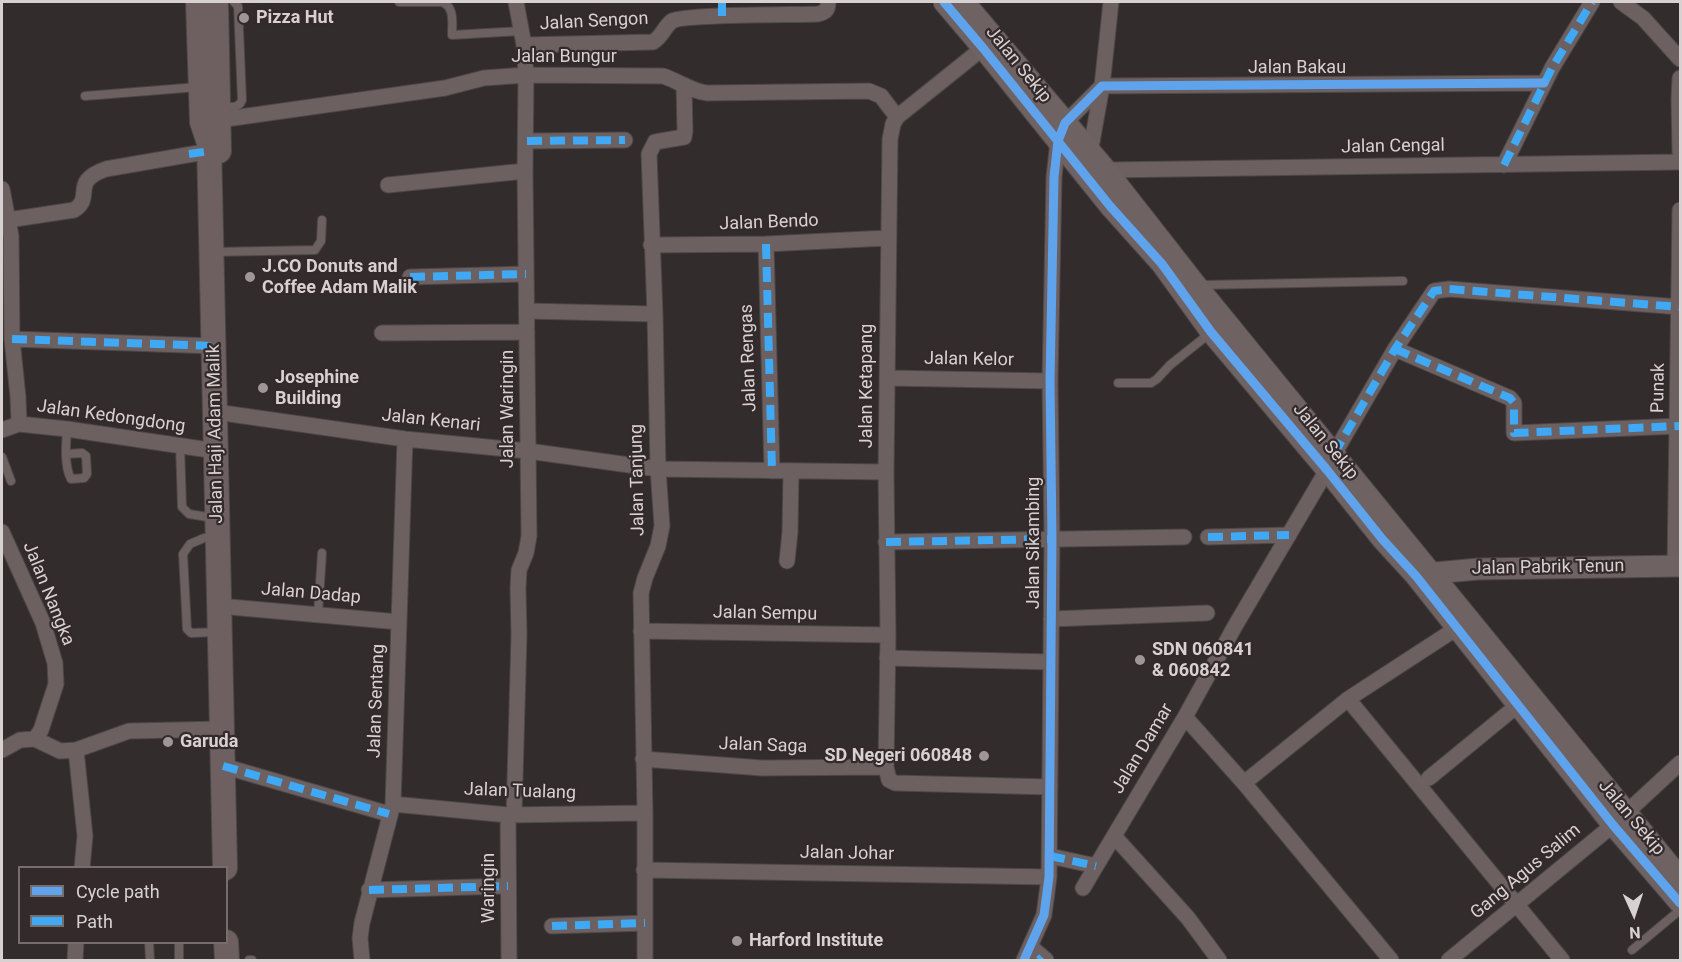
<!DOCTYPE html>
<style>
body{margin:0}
#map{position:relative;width:1682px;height:962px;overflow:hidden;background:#322c2d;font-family:Roboto,sans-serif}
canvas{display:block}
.frame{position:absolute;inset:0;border:3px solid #d8d1d2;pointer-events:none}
.legend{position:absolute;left:18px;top:866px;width:210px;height:78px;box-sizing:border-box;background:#342a2b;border:2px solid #766d6e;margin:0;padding:8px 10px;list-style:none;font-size:18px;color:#d8d1d2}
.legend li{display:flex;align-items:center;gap:12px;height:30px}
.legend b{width:30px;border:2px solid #766d6e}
.north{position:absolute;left:1604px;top:884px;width:60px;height:60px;-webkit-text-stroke:4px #342a2b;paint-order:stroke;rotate:177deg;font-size:16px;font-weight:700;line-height:24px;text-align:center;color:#d8d1d2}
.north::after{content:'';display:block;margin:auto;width:21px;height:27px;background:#d8d1d2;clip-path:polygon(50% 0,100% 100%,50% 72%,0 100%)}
</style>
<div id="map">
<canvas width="1682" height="962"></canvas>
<div class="frame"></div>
<ul class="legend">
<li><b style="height:8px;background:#60a3ed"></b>Cycle path</li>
<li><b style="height:8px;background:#3fa9f5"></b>Path</li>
</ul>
<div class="north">N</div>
</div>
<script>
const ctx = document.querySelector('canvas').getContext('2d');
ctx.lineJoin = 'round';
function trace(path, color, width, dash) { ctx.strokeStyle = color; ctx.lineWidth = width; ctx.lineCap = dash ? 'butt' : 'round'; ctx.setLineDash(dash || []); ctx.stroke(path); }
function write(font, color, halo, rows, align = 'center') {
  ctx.font = font + ' Roboto,sans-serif'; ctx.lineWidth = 4.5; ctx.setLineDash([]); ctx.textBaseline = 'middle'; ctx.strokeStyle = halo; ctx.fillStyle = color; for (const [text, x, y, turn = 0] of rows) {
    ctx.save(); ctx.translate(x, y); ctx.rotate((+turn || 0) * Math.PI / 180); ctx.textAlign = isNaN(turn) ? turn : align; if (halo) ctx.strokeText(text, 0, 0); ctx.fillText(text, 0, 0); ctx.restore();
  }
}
const lane = new Path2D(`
 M399,2H442C455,7 452,23 452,35L521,31
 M85,96L198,87
 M222,106C230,107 239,109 242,100L238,6L234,2
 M213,252L315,250L321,241L322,220
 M1201,285L1403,281
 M1118,383H1151L1157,379L1170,365L1209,334
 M180,445L182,507L189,514L214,518
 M67,454L82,453L86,456L87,474L84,478L71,479C64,466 66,444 67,429
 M2,457L11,481
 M213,538H204L190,544L183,554L187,629L191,633L218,632
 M318,614L322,553
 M149,942L150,960
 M179,942V960
 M1632,950L1680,910
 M249,960H252`);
const street = new Path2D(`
 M1621,2L1643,18L1680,59
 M524,45L653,42C662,37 664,27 672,21C684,14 796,15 818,14C826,12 828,10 828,2
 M1680,78L1679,99L1680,152
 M212,121L445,88L484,78L526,75L663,76C679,81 690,91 707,93L869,91L881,96L897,117
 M527,141L625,140
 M1089,159L1102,86L1111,2
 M1504,165L1552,68L1592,2
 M1106,170L1680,162
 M388,185L525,171
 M2,189L11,236L12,339L18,397L19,424
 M8,220L74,210C95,197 69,182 106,169L210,151
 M766,244L772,471
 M651,245L766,244L887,238
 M410,277L526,274
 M527,311L655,314
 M382,333L527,332
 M12,339L214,346
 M1395,349L1510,398L1514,403V433L1679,426
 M887,378L1050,381
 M223,413L405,439L528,451L658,469L886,472
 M2,430L19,424L67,429L216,451
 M2,532L43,623L55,663L56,684L41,730L35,739L20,740L2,750
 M1208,537L1289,535
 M886,542L1184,537
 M787,561L790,532L791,472
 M1675,566L1680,210
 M219,606L399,622
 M1051,619L1207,613
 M641,631L888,635
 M887,658L1051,662
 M1348,699L1562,960
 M1185,717L1244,783L1391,960
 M35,739L60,751L76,750L129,731L222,729
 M76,750L85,836L82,868
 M643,759L762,768L886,767L889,780L895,783L1050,787
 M223,766L389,814
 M886,767L888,635L886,472L890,139L893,124L897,117L983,48
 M1429,778L1518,705
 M1244,783L1348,699L1457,628
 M393,804L508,815L645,813
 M508,815L509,960
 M514,815L519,635L518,588L519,570L526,553L529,536L525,171L526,75L524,45L516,2
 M1114,836L1188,918L1219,960
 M1050,856L1096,866
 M644,870L1049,877
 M1083,888L1185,717L1235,626L1327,470L1334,454L1395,349L1434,291L1449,289L1680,307
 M369,890L508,886
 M552,926L645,923
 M1031,947L1046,960
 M75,960L76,942
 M362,960L360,938L362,923L393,804L405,439
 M645,960V813L641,593L645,578L658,546L662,526L658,469L655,314L649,154L655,142L684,137L685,131L684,85
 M1024,960L1044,915L1049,877L1052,539L1050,381L1054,177L1058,141L1065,123L1102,86L1544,83
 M1449,960L1613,825L1680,763`);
const secondary = new Path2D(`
 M944,2L983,48L1110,206L1162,264L1211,332L1327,470L1383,540L1416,576L1613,825L1680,903
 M964,2L1106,170L1196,285L1680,878
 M1424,574L1478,569L1680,566`);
const primary = new Path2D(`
 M198,2L202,122L209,143L225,868
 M216,2L219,151
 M226,942L227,960`);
trace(lane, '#4c4748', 10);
trace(street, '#4c4748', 17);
trace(secondary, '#4c4748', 23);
trace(primary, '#4c4748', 26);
trace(lane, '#6d6061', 8);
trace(street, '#6d6061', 15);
trace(secondary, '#6f6263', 21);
trace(primary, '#6e6061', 24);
trace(new Path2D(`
 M722,2V16
 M527,141L625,140
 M189,154L210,151
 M1504,165L1552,68L1592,2
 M766,244L772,471
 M410,277L526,274
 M12,339L214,346
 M1395,349L1510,398L1514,403V433L1679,426
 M1679,394H1680
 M1334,454L1395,349L1434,291L1449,289L1680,307
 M1208,537L1289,535
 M886,542L1052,539
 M223,766L389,814
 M1050,856L1096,866
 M369,890L508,886
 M552,926L645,923
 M1039,960L1042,957`), '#3fa9f5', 8, [15, 8]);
trace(new Path2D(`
 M944,2L983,48L1110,206L1162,264L1211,332L1327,470L1383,540L1416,576L1613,825L1680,903
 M1024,960L1044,915L1049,877L1052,539L1050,381L1054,177L1058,141L1065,123L1102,86L1544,83`), '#60a3ed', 9);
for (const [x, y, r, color] of [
 [244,18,6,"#9e9798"],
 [250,277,6,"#9e9798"],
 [263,388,6,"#9e9798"],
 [1140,660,6,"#9e9798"],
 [168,742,6,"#9e9798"],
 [984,756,6,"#9e9798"],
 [737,941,6,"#9e9798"]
]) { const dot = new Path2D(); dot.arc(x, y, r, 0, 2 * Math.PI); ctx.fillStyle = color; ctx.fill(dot); trace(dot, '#342a2b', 2); }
write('bold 18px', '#d8d1d2', '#342a2b', [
 ["Pizza Hut",256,18],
 ["J.CO Donuts and",262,267],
 ["Coffee Adam Malik",262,288],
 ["Josephine",275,378],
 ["Building",275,399],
 ["SDN 060841",1152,650],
 ["& 060842",1152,671],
 ["Garuda",180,742],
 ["SD Negeri 060848",972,756,"right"],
 ["Harford Institute",749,941]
], 'left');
write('18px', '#d8d1d2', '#342a2b', [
 ["Jalan Sengon",594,22,-3],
 ["Jalan Bungur",564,57],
 ["Jalan Sekip",1018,65,51],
 ["Jalan Bakau",1297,68],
 ["Jalan Cengal",1393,147,-1],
 ["Jalan Bendo",769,223,-2],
 ["Jalan Rengas",749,358,-92],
 ["Jalan Kelor",969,360,1],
 ["Jalan Ketapang",867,386,-90],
 ["Punak",1659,388,-89],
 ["Jalan Waringin",508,409,-90],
 ["Jalan Kedongdong",111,417,8],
 ["Jalan Kenari",431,421,6],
 ["Jalan Haji Adam Malik",216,434,-91],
 ["Jalan Sekip",1325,442,51],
 ["Jalan Tanjung",638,480,-91],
 ["Jalan Sikambing",1034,543,-90],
 ["Jalan Pabrik Tenun",1548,568,-1],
 ["Jalan Nangka",48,594,68],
 ["Jalan Dadap",311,594,5],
 ["Jalan Sempu",765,614,1],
 ["Jalan Sentang",377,701,-88],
 ["Jalan Saga",763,746,2],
 ["Jalan Damar",1143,749,-59],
 ["Jalan Tualang",520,792,2],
 ["Jalan Sekip",1631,818,50],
 ["Jalan Johar",847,854,1],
 ["Gang Agus Salim",1526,872,-40],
 ["Waringin",489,888,-90]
]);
</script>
